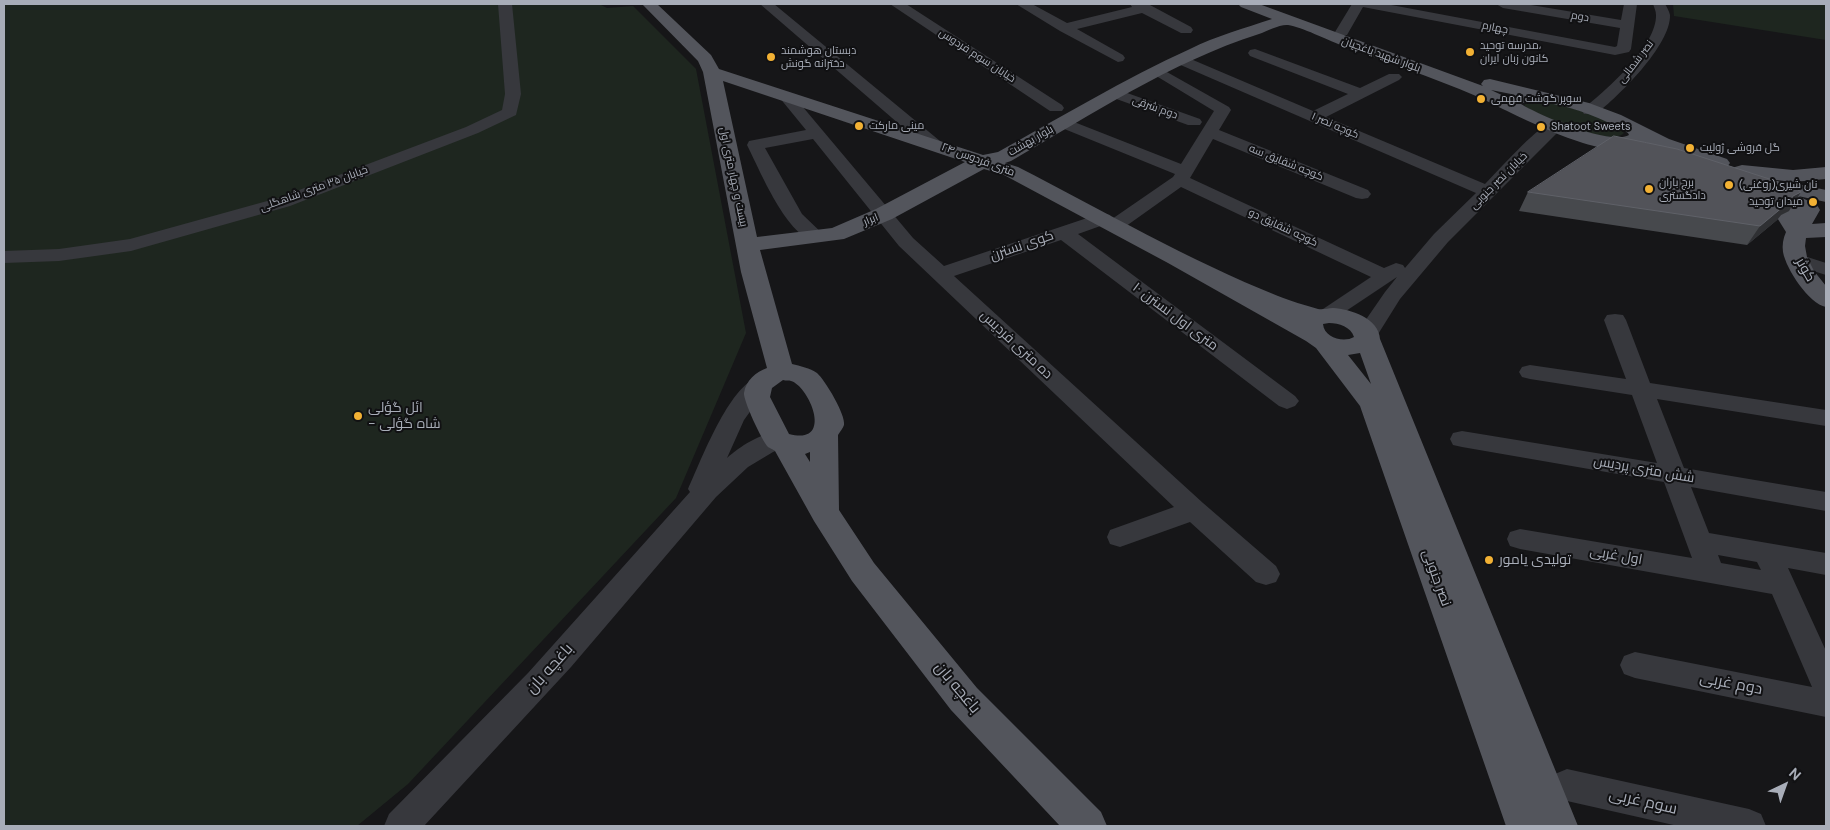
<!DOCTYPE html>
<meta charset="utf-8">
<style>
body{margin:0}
#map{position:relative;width:1830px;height:830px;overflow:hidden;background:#161618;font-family:"DM Sans",sans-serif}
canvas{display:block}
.frame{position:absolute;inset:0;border:5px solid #a8adb8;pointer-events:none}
.north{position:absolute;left:1760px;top:760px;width:50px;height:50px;-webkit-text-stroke:4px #111113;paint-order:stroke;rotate:42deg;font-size:14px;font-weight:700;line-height:20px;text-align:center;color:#a8adb8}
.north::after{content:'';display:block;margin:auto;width:18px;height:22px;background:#a8adb8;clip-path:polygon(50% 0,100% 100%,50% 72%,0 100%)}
</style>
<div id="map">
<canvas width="1830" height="830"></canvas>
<div class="frame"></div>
<div class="north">N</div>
</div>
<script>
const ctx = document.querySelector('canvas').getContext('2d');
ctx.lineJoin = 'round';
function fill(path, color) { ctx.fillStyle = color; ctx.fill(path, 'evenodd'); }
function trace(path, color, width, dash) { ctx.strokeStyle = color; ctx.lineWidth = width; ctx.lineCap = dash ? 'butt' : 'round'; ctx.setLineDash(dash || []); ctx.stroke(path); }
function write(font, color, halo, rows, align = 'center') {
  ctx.font = font + ' "DM Sans",Cairo,sans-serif'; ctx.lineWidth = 4; ctx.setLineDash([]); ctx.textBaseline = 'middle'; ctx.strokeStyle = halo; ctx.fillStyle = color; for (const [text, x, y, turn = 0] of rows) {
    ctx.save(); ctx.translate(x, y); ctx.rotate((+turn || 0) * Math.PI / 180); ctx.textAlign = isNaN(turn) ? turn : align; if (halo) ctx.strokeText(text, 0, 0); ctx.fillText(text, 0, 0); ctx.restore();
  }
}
fill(new Path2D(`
 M4,4H599L607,8L633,6L696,69L746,333L676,498L408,784L357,826H4Z
 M1673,4H1826V40L1674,16Z
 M1532,100C1552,101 1612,117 1624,133C1610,148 1543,116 1527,108L1524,105Z`), '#1e261f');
fill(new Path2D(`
 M498,4H512L521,94L516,115L478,133L290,206L131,251L59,261L4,263V251L59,249L130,239L278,198L466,127L502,110L505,94Z
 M760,4H774L940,141L942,145L940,149H928Z
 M890,4H906L1062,105L1064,108L1062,111H1050Z
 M1016,4H1032L1067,23L1132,7L1130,4L1150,5L1191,27L1193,30L1191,33H1181L1142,13L1077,29L1123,55L1125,58L1123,61L1118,62L1060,31Z
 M1352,4H1386L1615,47L1617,46L1620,28L1503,8L1496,4H1525L1621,20L1624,4H1637L1631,49L1629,52L1615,55L1363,7L1347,35H1337L1335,32Z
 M1653,4H1665C1667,7 1669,11 1670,15C1671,45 1618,97 1596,114H1584L1582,111L1584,108C1607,90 1657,45 1656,15C1656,11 1654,7 1653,4Z
 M1255,49L1360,88L1389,74H1399L1402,77L1399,80L1326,117L1485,184C1501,168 1533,131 1551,122C1555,120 1559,121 1563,122L1565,125L1448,242L1400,299L1375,339L1367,341L1359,339L1356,334L1385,292L1397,277L1334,319L1327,321L1320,319L1316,315L1320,311L1371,277L1181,187L1122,229L1115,231L1108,229L1106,224L1078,234L1295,396L1299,401L1295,406L1287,409L1279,406L1061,240L954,276L1203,503L1276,566L1280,574L1276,582L1266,585L1256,582L1190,522L1120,547L1110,544L1107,537L1110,530L1174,507L899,246L813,139L765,148L802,214L826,237L823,241C791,249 759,168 747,145L749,141L806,130L779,97L782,94H792L913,238L944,266L1096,215L1103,213L1110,215L1112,219L1173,177L1175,174L1057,126L1055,123L1057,120H1069L1181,164L1214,111L1153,74L1151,71L1153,68L1158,67L1229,107L1231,110L1219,130L1368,190L1371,194L1368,198L1362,199L1356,198L1213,139L1190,178L1384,268L1396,263L1403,265L1405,268L1434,234L1476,193L1176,63L1174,60L1176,57H1186L1313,111L1348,94L1250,56L1248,53L1250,50Z
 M1116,89L1200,119L1202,122L1200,125H1188L1111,97L1108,94L1111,91Z
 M1798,254L1826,263V275L1791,264L1788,260L1791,256Z
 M1615,314L1623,315L1626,320L1650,383L1826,410V426L1657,399L1684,468L1826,492V511L1691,487L1709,533L1826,553V575L1788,568L1826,651V717L1635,678L1624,674L1620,665L1624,656L1635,652L1812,687L1772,594L1520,549L1510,546L1507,539L1510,532L1520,529L1692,558L1664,482L1462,447L1453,445L1450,439L1453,433L1462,431L1657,463L1632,395L1530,379L1522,377L1519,372L1522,367L1530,365L1626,379L1604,320L1607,315ZM1718,555L1757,562L1761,570L1721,563Z
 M759,377L767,379L770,384L744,420L727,458C742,445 767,428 787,434L790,440L787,446L773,452L748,467L716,497L571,667L424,826H384L389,814L528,673L690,492L688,489C701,461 729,385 759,377Z
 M1567,769L1749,809L1761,814L1766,826H1678L1567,801L1555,796L1550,785L1555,774Z`), '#37383d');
fill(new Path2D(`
 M642,4H657L711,55L719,69L983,155L998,152C1061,117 1124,79 1190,49C1216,36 1245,28 1272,19L1241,7L1238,4H1259L1483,86L1481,84L1484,80L1490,79L1589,103L1621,115L1669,139L1727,159L1730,163L1727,167L1720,169L1655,147L1645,142C1614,171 1508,110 1476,96C1432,77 1386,62 1341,45C1327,40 1302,27 1288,25C1280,24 1267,31 1259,34C1171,62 1091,115 1011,161L1005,163L1018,167C1104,211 1188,260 1278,296C1290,301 1305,305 1318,309C1323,310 1328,308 1333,308C1350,309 1379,318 1380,339L1578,826H1506L1360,406L1316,348L1306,341L1168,263L1004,175L984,169L892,219L844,239L760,250L792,364C800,366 810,368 817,373C825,380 846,415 844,425C843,428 840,432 838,435L839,510L874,563L977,688L1101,812L1107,826H1060L951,710L852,581L814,521L775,451C774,450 768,447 768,447C762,441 743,400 744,393C746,380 756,372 767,368L741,272L703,72L698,61ZM723,81L965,162L876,209L832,228L757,237ZM1491,90L1511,94L1506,97ZM1527,101C1562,102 1599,116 1628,133L1629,135C1610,146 1539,115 1521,104ZM1329,323C1339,323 1351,327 1354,337C1344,343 1324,338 1323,324ZM1360,353L1371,384L1348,355ZM783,380C786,381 789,380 791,381C809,386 835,446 789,434L770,397L772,388ZM810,452V462L805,454Z
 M1742,165L1793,170L1826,167V179L1793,182L1735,175L1732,171L1735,167Z
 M1755,184L1762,186L1776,196L1779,189L1798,184L1826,190V202L1798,196L1817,205L1820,210L1812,224L1826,223V237L1806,238L1805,246L1807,257L1814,271L1826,286V307C1809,304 1786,269 1783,252C1782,245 1783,239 1786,232L1776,216L1745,190L1748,186Z`), '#53555c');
fill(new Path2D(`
 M1528,192L1789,211L1781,215L1777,220L1747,245L1519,211Z`), '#47494d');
fill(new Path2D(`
 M1801,192L1789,211L1781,215L1777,220L1747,245L1760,226L1793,196Z`), '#2f3033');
const building = new Path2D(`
 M1614,136L1677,149L1794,187L1801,192L1793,196L1790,201L1760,226L1528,192Z`);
fill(building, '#525359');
trace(building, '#5f6168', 1);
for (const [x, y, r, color] of [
 [1470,52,5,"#f2b134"],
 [771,57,5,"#f2b134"],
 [1481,99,5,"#f2b134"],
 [859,126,5,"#f2b134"],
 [1541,127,5,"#f2b134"],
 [1690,148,5,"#f2b134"],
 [1729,185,5,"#f2b134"],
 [1649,189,5,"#f2b134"],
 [1813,202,5,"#f2b134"],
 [358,416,5,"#f2b134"],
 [1489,560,5,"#f2b134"]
]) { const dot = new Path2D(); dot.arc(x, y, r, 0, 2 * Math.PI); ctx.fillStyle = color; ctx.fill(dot); trace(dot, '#111113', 2); }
write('11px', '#a8adb8', '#111113', [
 ["دوم",1580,17,10],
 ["چهارم",1495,28,11],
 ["بلوار شهید یاغچیان",1381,55,20],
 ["خیابان سوم فردوس",977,56,33],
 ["نصر شمالی",1636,62,-52],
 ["دوم شرقی",1155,108,20],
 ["کوچه نصر ۱",1335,126,23],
 ["بلوار بهشت",1031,141,-30],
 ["۲۴ متری فردوس",978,160,20],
 ["کوچه شقایق سه",1286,163,22],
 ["بیست و چهار متری اول",733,177,78],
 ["خیابان نصر جنوبی",1499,181,-45],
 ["خیابان ۳۵ متری شاهگلی",314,189,-20],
 ["ابرار",871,220,-22],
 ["کوچه شقایق دو",1283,228,25]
]);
write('11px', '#a8adb8', '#111113', [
 ["مدرسه توحید،",1480,46],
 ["کانون زبان ایران",1480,59],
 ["دبستان هوشمند",781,51],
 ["دخترانه گونش",781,64],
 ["سوپر گوشت فهمی",1491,99],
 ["مینی مارکت",869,126],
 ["Shatoot Sweets",1551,127],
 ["گل فروشی ژولیت",1700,148],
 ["برج باران",1659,183],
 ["دادگستری",1659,196],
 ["نان شیری(روغنی)",1739,185],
 ["میدان توحید",1803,202,"right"]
], 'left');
write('14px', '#a8adb8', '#111113', [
 ["کوی نسترن",1022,246,-19],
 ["کوثر",1805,270,60],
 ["۱۰ متری اول نسترن",1175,317,37],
 ["ده متری فردیس",1016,345,43],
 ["شش متری پردیس",1644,470,10],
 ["اول غربی",1616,556,10],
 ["نصر جنوبی",1436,578,70]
]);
write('14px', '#a8adb8', '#111113', [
 ["ائل گؤلی",368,408],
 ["- شاه گؤلی",368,424],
 ["تولیدی یامور",1499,560]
], 'left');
write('16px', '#a8adb8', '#111113', [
 ["باغچه بان",550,669,-48],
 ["دوم غربی",1731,684,11],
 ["باغچه بان",957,688,50],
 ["سوم غربی",1643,802,13]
]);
</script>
